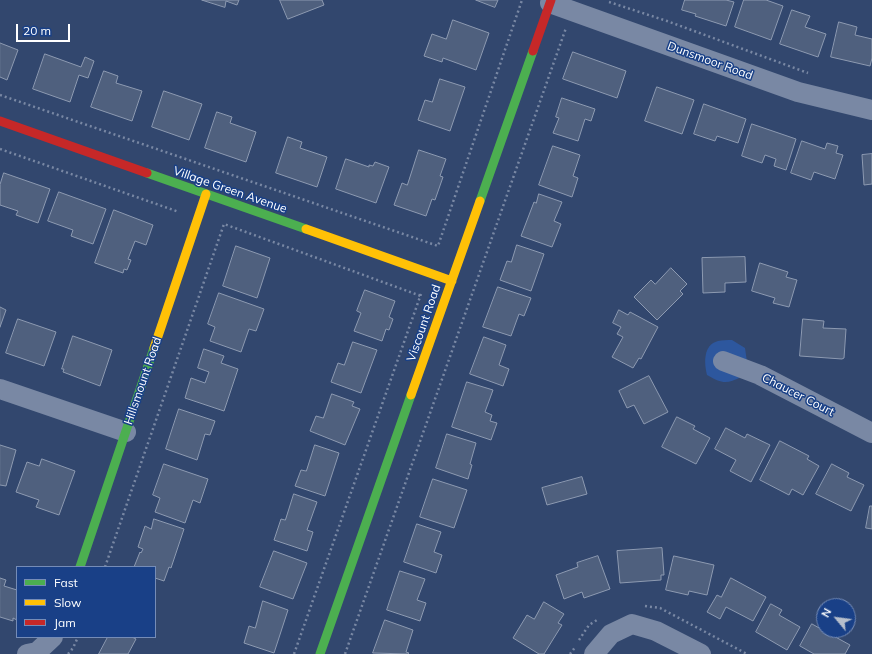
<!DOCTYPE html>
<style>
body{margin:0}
#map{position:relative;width:872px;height:654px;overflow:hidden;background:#32476e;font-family:Mulish,sans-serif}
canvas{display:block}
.legend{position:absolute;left:16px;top:566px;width:140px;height:72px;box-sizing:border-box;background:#194087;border:1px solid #758cb7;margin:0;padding:5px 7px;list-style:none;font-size:12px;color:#fff}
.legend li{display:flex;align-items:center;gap:8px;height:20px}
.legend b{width:20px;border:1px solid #758cb7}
.north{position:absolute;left:816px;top:598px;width:40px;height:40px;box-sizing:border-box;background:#194087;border:1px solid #758cb7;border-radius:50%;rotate:299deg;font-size:11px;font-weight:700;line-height:16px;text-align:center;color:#fff}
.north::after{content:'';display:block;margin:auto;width:14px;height:18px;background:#b7bfcc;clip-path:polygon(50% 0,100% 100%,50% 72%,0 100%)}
.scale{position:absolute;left:16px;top:24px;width:54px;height:18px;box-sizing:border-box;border:2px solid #fff;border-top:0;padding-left:5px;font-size:12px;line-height:14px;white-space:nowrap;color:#fff;-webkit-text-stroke:3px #194087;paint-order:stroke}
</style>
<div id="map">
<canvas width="872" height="654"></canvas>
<ul class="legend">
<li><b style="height:5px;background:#4caf50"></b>Fast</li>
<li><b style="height:5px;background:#ffc107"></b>Slow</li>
<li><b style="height:5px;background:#c62828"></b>Jam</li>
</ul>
<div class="north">N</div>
<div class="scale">20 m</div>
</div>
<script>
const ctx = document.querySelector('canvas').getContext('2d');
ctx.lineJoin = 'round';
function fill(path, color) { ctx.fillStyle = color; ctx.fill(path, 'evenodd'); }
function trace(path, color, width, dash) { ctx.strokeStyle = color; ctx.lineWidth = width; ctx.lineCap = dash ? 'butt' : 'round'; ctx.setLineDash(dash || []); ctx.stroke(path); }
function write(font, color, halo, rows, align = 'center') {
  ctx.font = font + ' Mulish,sans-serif'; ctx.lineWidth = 3; ctx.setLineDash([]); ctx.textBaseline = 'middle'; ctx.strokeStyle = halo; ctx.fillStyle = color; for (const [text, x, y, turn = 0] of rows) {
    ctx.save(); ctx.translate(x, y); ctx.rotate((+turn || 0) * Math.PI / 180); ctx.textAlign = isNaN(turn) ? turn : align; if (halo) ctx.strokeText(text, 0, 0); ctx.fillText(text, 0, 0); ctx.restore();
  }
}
fill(new Path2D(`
 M732,340L745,348L747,362L741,377C726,385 721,383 707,375C704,363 703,345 718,341C722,340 727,340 732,340Z`), '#2d579e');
const building = new Path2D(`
 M202,0H239L237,5L226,1L225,7Z
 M280,0H322L324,5L288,19Z
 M476,0H498L495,7Z
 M685,0H726L734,2L726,26L695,16L696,14L682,10Z
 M744,0H766L783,6L771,40L735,27Z
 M792,10L810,16L805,27L826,34L818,57L780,44Z
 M453,20L489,33L476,70L443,58L442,62L424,56L432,34L446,39Z
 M839,22L857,27L855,35L872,39V58L870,66L831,57Z
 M0,43L18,50L7,80L0,77Z
 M573,52L626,71L617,98L563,79Z
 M45,54L81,67L85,57L94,61L88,78L79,75L70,102L33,89Z
 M104,71L118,76L116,83L142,91L132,121L91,107Z
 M440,79L465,87L450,131L418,120L425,100L432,102Z
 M657,87L694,100L682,134L645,121Z
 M164,91L202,104L189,140L152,127Z
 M562,98L595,109L591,121L585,119L578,141L553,133L559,118L556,117Z
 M704,104L746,119L738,143L717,136L715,141L694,134Z
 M217,112L232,117L230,123L256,132L246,162L205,148Z
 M752,124L796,139L786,170L774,166L776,159L765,155L762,163L742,156Z
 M288,137L302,142L300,148L327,157L317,187L276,173Z
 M802,141L825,149L827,143L838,146L836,153L843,155L835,179L814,172L811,180L791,173Z
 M553,146L580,155L573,176L578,178L572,197L539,185Z
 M419,150L446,159L440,176L443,177L435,200L432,199L426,216L394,205L402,183L407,185Z
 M872,154V184L864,185L862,155Z
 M346,159L369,167V165L373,166L375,162L389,167L376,203L336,189Z
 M4,173L50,189L38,223L16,215L18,211L0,205V185Z
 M59,192L106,209L93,244L71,236L73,230L48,221Z
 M539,194L562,202L554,221L561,224L552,247L521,236L534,202L536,203Z
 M114,210L153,225L146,245L135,241L128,259L131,260L127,270L124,269L123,273L95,263Z
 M517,245L544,254L531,291L500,280L507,261L511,262Z
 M236,246L270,258L257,298L223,286Z
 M745,257L746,282L725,283V292L703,293L702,258Z
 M760,263L788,272L786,277L797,280L789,307L773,303L775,298L752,291Z
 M671,268L687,284L680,291L683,294L657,320L634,297L651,280L655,284Z
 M498,287L531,298L524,316L519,314L511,336L483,327Z
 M365,290L395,301L389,317L393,319L389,330L386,329L382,341L354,331L361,313L357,311Z
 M219,293L264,309L256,331L249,329L241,352L210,341L215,327L208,324Z
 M0,307L6,310L0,327Z
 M619,310L628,315L630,312L658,327L641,359L639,358L633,368L612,357L623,337L617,334L621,327L613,323Z
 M18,319L56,332L44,366L6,353Z
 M803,319L824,321L823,328L846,329L844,358L842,359L800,356Z
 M73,336L112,350L100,386L63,372L64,369H62Z
 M484,337L506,345L499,365L509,369L503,386L470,374Z
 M353,342L377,350L361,393L331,382L338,363L344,365Z
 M204,349L224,356L221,363L238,369L224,411L185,398L191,378L205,383L209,372L198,368Z
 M649,376L668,412L644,424L634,405L627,408L619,391Z
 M467,382L493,390L485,412L492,415L490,421L497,423L491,440L452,427Z
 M332,394L354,402L352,406L360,409L345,445L310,431L316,416L323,418Z
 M179,409L215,421L210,435L205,434L197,460L166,449Z
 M677,417L695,426L693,429L710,438L696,464L662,447Z
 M726,428L745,438L747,434L770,445L751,482L730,471L736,460L715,449Z
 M447,434L476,443L470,464L472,465L468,479L436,468Z
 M780,441L809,456L807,459L819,466L803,495L792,489L789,495L760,480Z
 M0,445L16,450L6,486L0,485Z
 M315,445L339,453L325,496L295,486L301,470L306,471Z
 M42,459L75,471L59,515L36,507L39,500L16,492L27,462L39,466Z
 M164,464L208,479L200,503L193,500L185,523L155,512L160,498L153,495Z
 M832,464L849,473L847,477L864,485L851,511L816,494Z
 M582,477L587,494L547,505L542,488Z
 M433,479L467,490L454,528L420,517Z
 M294,494L317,502L307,530L313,532L307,551L274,540L281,519L285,520Z
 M870,506H872V529L866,528Z
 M154,519L184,529L171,568L169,567L164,581L155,578V567H134L140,552L141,553L143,549L138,547L145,526L151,529Z
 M417,524L441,532L434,552L442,555L436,573L404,562Z
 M662,548L664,575H661V580L620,583L617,551Z
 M274,551L307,563L293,599L260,587Z
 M598,556L610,589L584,598L582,592L564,599L556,575L578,567L577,563Z
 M674,556L714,565L707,595L689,591L688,595L666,590Z
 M400,571L425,579L417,600L426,603L420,621L387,610Z
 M0,578L6,580L4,586L17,590V620L13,618V621L0,617Z
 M731,578L766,597L753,621L726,607L720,619L707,612L717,595L721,597Z
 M263,601L288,610L274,653L244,643L249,626L255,628Z
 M544,602L564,614L558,623L562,625L552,641L544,654H539L513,638L527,615L534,619Z
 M771,604L782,610L779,615L800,627L787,650L756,632Z
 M385,620L413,630L406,652L409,653L408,654L373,653Z
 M812,624L850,645L845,654H814L800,646Z
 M108,637H132L136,639L128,654H99Z`);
fill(building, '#4f607e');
trace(building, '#8d9ab1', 1);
trace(new Path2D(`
 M609,2L667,21L808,73
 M0,95L438,246L522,0
 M0,149L179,212
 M105,567L224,224L421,296
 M645,606L660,608L747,654
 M579,640L589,625L597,620
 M68,654L73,648L78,637
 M294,654L421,294
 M345,654L566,28
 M570,654L576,646`), '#7988a4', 2.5, [2, 3]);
trace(new Path2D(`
 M550,3L798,92L872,110
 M723,361L760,375L872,433
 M0,389L126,432
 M27,654L37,652L53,637
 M594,654L611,634L632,624L656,631L701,654`), '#7988a4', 20);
trace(new Path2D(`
 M147,173L306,229
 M480,201L533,51
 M80,567L154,348
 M320,654L411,395`), '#4caf50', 9);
trace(new Path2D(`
 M306,229L452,281
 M154,348L206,194
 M411,395L480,201`), '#ffc107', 9);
trace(new Path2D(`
 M533,51L551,0
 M0,121L147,173`), '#c62828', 9);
write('12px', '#fff', '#194087', [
 ["Dunsmoor Road",710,61,20],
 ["Village Green Avenue",230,190,19],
 ["Viscount Road",424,323,-71],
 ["Hillsmount Road",143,381,-71],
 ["Chaucer Court",798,395,27]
]);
</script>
